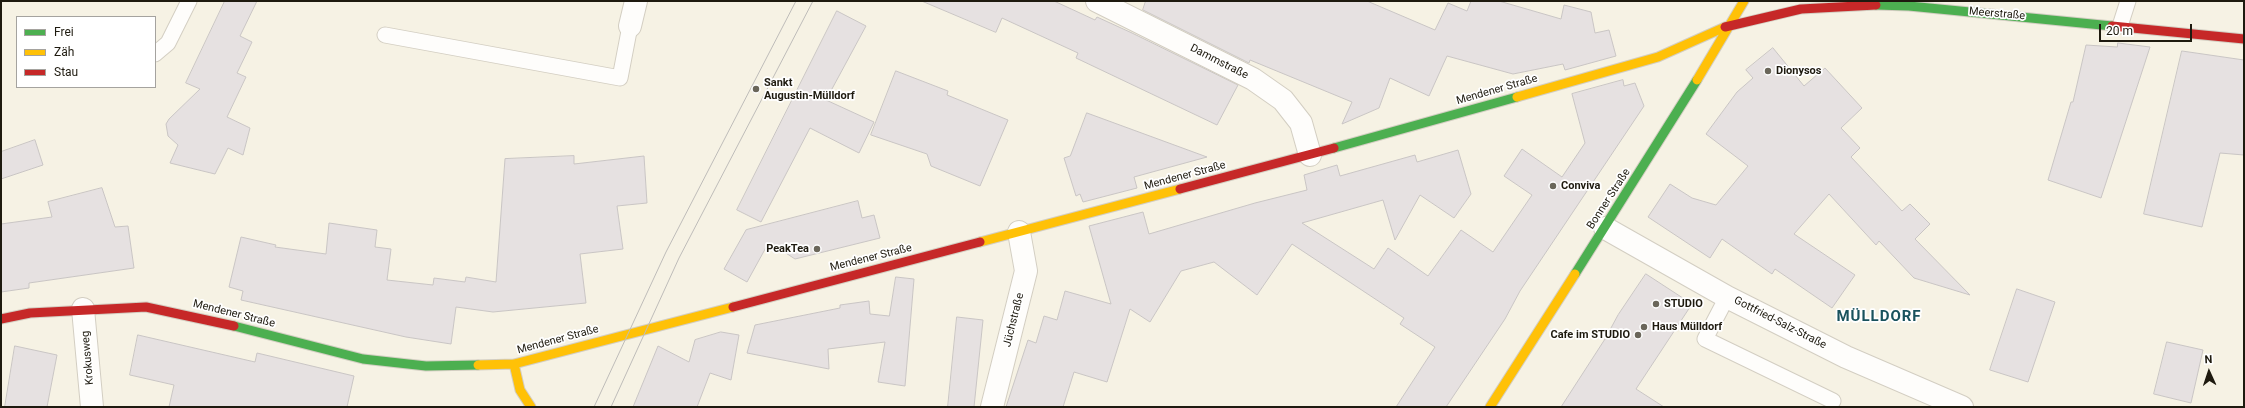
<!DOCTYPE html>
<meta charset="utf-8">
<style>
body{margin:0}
#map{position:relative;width:2245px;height:408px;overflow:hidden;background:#f6f2e4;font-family:Roboto,sans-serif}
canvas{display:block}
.frame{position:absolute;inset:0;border:2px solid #1e1a0f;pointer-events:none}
.legend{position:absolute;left:16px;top:16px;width:140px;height:72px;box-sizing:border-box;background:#fff;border:1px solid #a5a39f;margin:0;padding:5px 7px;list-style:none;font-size:12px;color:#1e1a0f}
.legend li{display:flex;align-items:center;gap:8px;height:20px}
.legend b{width:20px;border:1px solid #a5a39f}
.north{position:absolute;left:2189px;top:352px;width:40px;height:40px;-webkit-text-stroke:3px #fff;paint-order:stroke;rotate:357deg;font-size:11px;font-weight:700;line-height:16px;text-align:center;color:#1e1a0f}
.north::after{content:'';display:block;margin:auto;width:14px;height:18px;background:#1e1a0f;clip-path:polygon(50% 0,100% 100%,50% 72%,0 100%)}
.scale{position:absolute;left:2099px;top:24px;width:93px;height:18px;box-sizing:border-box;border:2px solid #1e1a0f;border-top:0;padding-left:5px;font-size:12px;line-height:14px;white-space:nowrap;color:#1e1a0f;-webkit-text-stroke:3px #fff;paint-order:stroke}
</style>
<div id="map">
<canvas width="2245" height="408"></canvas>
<div class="frame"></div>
<ul class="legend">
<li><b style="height:5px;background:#4caf50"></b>Frei</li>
<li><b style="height:5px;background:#ffc107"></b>Zäh</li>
<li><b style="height:5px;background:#c62828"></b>Stau</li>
</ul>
<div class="north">N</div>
<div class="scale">20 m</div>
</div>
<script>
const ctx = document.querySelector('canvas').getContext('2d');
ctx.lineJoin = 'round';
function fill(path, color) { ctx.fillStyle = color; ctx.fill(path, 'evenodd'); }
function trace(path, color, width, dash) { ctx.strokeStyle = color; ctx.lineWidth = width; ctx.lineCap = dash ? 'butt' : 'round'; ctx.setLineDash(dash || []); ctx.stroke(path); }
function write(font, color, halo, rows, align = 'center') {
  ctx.font = font + ' Roboto,sans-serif'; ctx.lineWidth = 3.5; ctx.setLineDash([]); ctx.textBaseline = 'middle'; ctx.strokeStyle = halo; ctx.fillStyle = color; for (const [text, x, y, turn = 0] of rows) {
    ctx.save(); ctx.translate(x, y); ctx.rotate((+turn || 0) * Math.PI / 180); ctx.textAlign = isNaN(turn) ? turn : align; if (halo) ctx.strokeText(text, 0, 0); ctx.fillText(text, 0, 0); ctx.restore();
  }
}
const building = new Path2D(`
 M225,1H257L240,36L252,42L237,73L246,77L227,117L250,128L243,155L228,148L215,174L170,163L178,145L168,136L166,124L169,119L200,89L186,83Z
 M922,1H1054L1095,20L1097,17L1132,33L1238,85L1217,125L1076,58L1078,53L1002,18L996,32Z
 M1146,1H1367L1435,30L1448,3L1467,11L1471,1H1499L1561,19L1564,5L1591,12L1595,33L1609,30L1616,56L1565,70L1563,64L1513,74L1447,56L1429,96L1390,78L1379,108L1342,124L1352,102L1250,60L1249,63L1143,10Z
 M837,11L866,26L826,100L874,122L859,153L810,128L761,222L737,210Z
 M2118,43L2150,47L2101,198L2048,180L2071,102H2073L2086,45L2117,47Z
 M1773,48L1804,86L1825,68L1862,108L1841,128L1860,148L1851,157L1902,211L1910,204L1930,224L1915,239L1970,295L1914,278L1879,241L1876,245L1829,194L1794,234L1855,275L1832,308L1775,269L1772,274L1722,239L1710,258L1648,217L1670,184L1692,198L1716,205L1748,166L1706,134L1737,92L1753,78L1746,70Z
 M2182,51L2244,60V155L2220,153L2202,227L2144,214Z
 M896,71L948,91L947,95L1008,120L980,186L931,166L927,154L871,135Z
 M1623,80L1624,86L1635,83L1644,106L1520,291L1505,319L1446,407H1396L1435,347L1400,324L1404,318L1292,244L1257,295L1214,262L1181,271L1150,322L1130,309L1107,382L1074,372L1063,407H1006L1028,340L1036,343L1044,316L1057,320L1065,291L1111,304L1089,226L1143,212L1149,234L1255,203L1307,190L1304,175L1337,165L1340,176L1415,155L1417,162L1458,150L1471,194L1454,218L1420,195L1395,240L1383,200L1302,223L1374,269L1388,248L1428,276L1461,230L1493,252L1532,195L1504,176L1522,149L1562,177L1585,143L1572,94Z
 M1087,113L1207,157L1134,177L1137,188L1083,202L1080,194L1076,196L1064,158L1070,156Z
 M35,140L43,165L1,179V152Z
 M574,156V164L644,156L647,203L617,206L623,249L580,254L586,303L493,312L456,307L451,344L406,337L241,300L243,291L229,287L241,237L276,245L275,247L326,254L329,223L377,230L375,247L391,249L387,280L433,285L434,278L465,282L466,277L496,282L505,159Z
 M102,188L115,227L128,226L134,268L29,283V288L1,292V224L52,217L48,202Z
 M858,201L862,218L874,215L880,238L795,259L769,242L747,282L724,269L746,230Z
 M1646,274L1692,304L1636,389L1664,407H1561L1605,339L1618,315Z
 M896,277L914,279L905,386L878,382L885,342L828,349L829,369L747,353L755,325L840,308V305L869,301L870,314L889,316Z
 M2017,289L2055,302L2028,382L1990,370Z
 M957,317L983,320L974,407H948Z
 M721,332L739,335L731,380L710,373L697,407H633L658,346L689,362L695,340Z
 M138,335L255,362L257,353L354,376L347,407H169L174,385L130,375Z
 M2167,342L2203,350L2191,403L2154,394Z
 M15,346L57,355L47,407H5Z`);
fill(building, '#e6e1e1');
trace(building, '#c9c5c4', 1);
const lane = new Path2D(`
 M2120,26L2128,1
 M385,35L620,78L630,26
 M155,54L168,43L189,1
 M1727,297L1705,339L1833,401`);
const street = new Path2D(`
 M1097,1L1253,79L1283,100L1301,123L1310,155
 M630,26L636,1
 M1605,228L1727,297L1846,357L1962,407
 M83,309L92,407
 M992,407L1026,271L1019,232`);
const fast = new Path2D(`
 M1876,5L1909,6L2112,26
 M1334,148L1517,97
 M1575,274L1697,80
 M234,326L363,359L426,366L478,365`);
const slow = new Path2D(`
 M1697,80L1744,1
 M1517,97L1658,57L1725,27
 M980,242L1180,189
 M514,364L520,390L531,407
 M478,365L514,364L733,307
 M1490,407L1575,274`);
const jam = new Path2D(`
 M2112,26L2244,39
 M1725,27L1801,9L1876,5
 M1180,189L1334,148
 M733,307L980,242
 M1,319L30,313L146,307L234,326`);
trace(lane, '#d3cec2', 17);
trace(street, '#d3cec2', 24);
trace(fast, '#d3cec2', 11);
trace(slow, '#d3cec2', 11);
trace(jam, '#d3cec2', 11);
trace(lane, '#fefdfb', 15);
trace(street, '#fefdfb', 22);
trace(fast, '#4caf50', 9);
trace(slow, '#ffc107', 9);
trace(jam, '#c62828', 9);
trace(new Path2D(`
 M594,407L666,252L796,1
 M611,407L679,258L813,1`), '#bebcb9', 1);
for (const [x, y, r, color] of [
 [1768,71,4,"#6a665a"],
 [756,89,4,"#6a665a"],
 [1553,186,4,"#6a665a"],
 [817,249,4,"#6a665a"],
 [1656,304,4,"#6a665a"],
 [1644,327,4,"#6a665a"],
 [1638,335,4,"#6a665a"]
]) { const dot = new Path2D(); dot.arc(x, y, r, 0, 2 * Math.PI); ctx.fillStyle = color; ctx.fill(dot); trace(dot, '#fff', 1.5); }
write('11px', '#1e1a0f', '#fff', [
 ["Meerstraße",1997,14,5],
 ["Dammstraße",1219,62,27],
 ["Mendener Straße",1497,90,-16],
 ["Mendener Straße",1185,176,-15],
 ["Bonner Straße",1609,199,-57],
 ["Mendener Straße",871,258,-14],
 ["Mendener Straße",234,314,14],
 ["Jüchstraße",1014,320,-76],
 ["Gottfried-Salz-Straße",1780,323,27],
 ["Mendener Straße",558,340,-15],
 ["Krokusweg",88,358,-95]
]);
write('bold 11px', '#1e1a0f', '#fff', [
 ["Dionysos",1776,71],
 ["Sankt",764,83],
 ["Augustin-Mülldorf",764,96],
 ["Conviva",1561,186],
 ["PeakTea",809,249,"right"],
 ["STUDIO",1664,304],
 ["Haus Mülldorf",1652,327],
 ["Cafe im STUDIO",1630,335,"right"]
], 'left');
ctx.letterSpacing = '1px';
write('bold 15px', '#19525d', '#fff', [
 ["MÜLLDORF",1879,317]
]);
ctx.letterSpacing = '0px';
</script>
